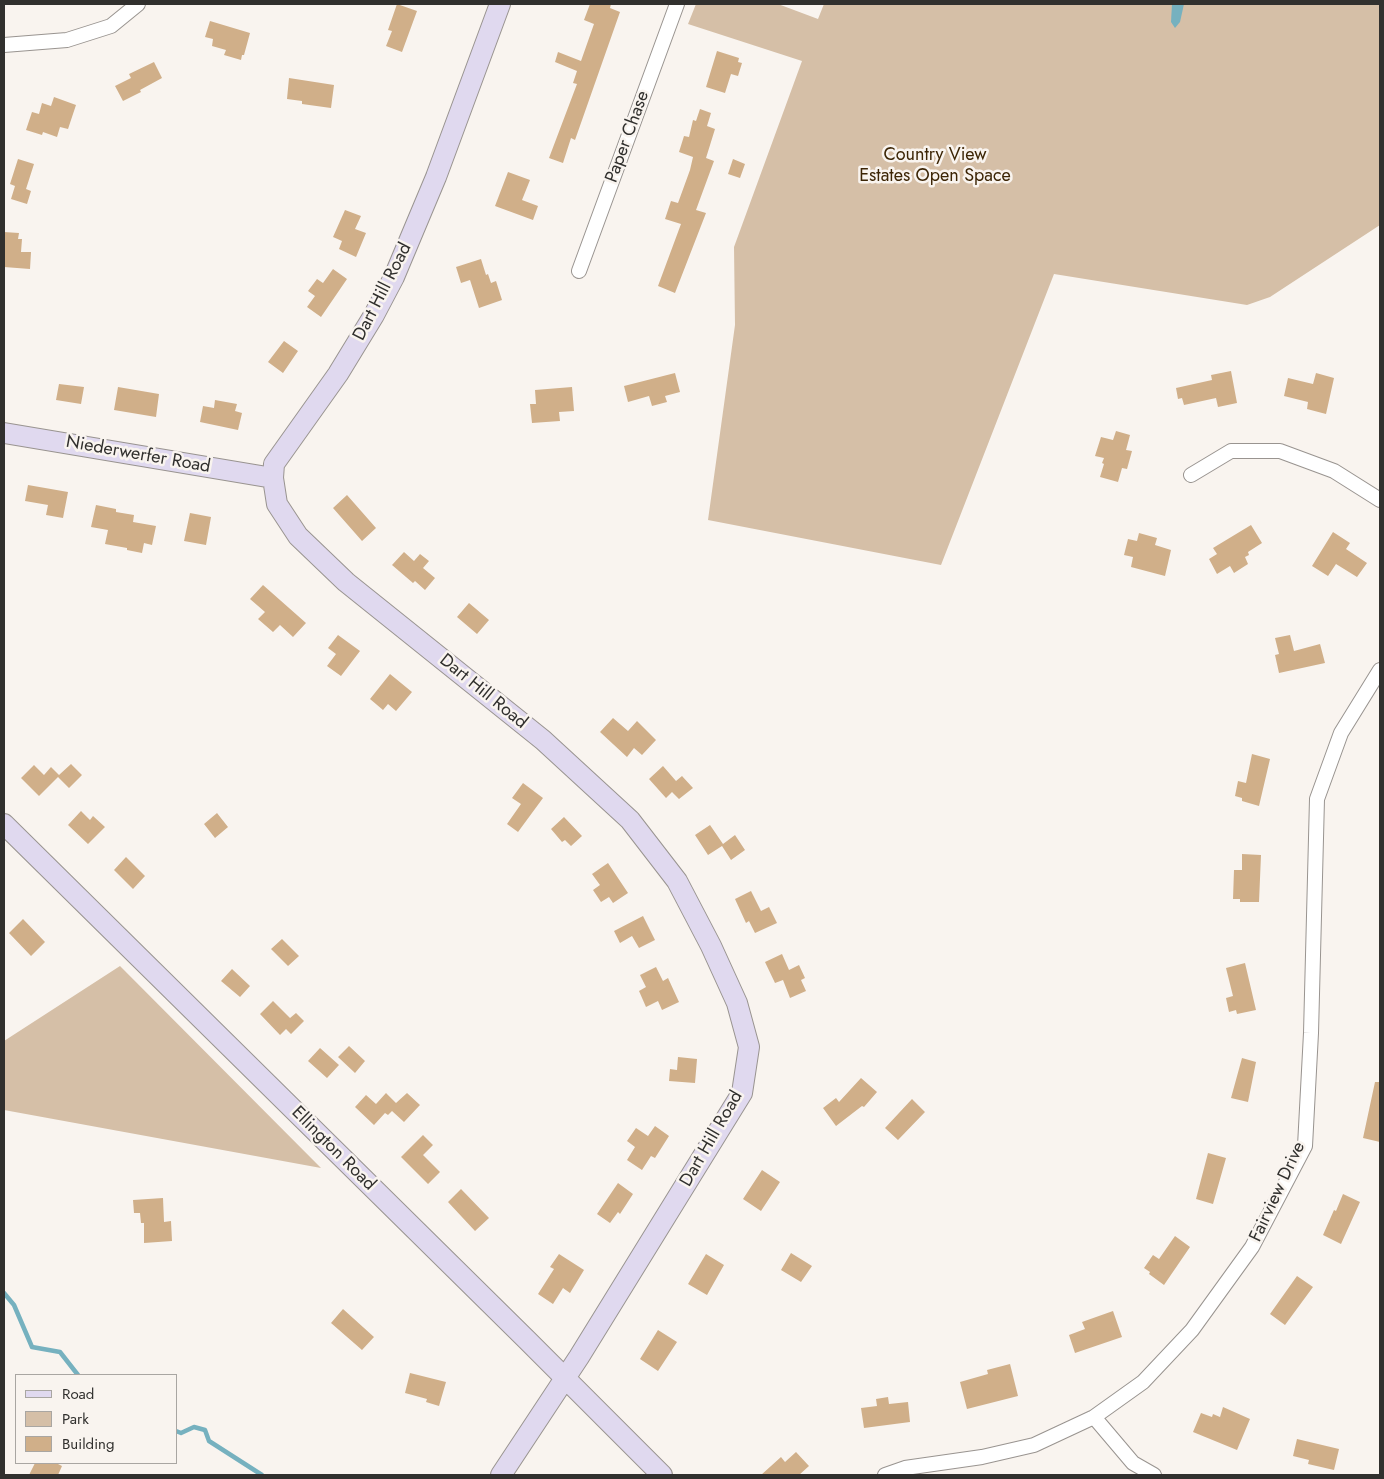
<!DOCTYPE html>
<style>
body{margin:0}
#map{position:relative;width:1384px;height:1479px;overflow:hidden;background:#f9f4ef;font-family:Jost,sans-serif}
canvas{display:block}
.frame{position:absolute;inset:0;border:5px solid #31302e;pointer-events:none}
.legend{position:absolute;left:15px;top:1374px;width:162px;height:90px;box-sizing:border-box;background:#f9f4ef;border:1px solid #a9a6a2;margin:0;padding:6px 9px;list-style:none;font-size:15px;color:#31302e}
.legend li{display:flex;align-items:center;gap:10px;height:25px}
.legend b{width:25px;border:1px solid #a9a6a2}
</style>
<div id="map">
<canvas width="1384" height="1479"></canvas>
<div class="frame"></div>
<ul class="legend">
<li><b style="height:6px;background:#e0d9ef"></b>Road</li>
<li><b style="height:14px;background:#d5bfa7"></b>Park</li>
<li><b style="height:14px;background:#d0af89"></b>Building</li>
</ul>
</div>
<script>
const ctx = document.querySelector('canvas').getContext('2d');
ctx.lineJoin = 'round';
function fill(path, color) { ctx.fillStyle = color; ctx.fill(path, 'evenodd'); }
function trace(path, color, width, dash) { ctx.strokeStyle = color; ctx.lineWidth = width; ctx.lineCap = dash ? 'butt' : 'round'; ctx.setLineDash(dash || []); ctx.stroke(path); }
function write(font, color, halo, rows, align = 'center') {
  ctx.font = font + ' Jost,sans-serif'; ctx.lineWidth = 5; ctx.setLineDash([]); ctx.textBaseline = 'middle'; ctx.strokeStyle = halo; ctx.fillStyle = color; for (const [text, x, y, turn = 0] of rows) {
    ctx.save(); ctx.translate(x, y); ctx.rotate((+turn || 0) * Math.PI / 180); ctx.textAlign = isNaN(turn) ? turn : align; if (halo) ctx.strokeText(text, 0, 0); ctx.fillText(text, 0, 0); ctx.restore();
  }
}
fill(new Path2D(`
 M696,4H778L818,19L824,4H1380V225L1270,297L1247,305L1054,274L941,565L708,520L735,325L734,247L802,61L688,24Z
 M120,966L321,1168L4,1110V1041Z`), '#d5bfa7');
fill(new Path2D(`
 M1172,4H1184L1180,22L1175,28L1171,22Z`), '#76b1bf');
trace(new Path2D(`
 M4,1293L14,1305L32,1347L60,1352L78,1375
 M176,1431L181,1433L194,1427L205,1430L209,1441L262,1475`), '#76b1bf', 4.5);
fill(new Path2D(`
 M397,4L417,11L402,52L386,46L392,31L388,30Z
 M590,4H611L610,8L620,12L575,140L571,138L563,163L549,158L577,84L573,83L577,71L555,62L558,52L581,61L594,24L584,20Z
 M210,21L250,33L244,55H242L241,60L224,55L226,50L212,46L213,39L205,37Z
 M717,51L739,58L738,62L742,63L738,76L731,74L725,93L706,87Z
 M154,62L162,78L140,90L141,92L123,101L115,86L131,78L129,74Z
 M289,78L334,85L331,108L302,104V101L287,99Z
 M54,97L76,105L68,129L60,127L57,137L43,132L42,135L26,130L32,112L39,114L42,103L51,106Z
 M700,109L711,113L707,126L715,129L706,158L714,161L696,210L706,213L675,293L658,286L681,224L665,219L671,201L678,203L690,170L693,157L679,152L684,136L689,137L693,120L696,121Z
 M18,159L34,164L26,189L31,191L27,204L11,199L15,186L10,184Z
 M733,159L745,164L740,178L728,174Z
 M508,172L530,180L522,200L538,206L533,220L495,206Z
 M345,210L361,216L355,229L366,233L356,257L339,249L342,241L333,237Z
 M4,232L19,233L18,239H22L21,252H31L30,269L4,267Z
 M481,259L486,275L488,274L491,283L496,281L502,300L479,308L470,280L461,283L456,267Z
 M333,269L347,279L321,317L307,307L315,296L308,291L317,279L323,283Z
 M284,341L298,351L283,373L268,362Z
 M1231,371L1237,403L1218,407L1216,398L1184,405L1182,398L1178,399L1176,388L1212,380L1211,375Z
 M675,373L680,392L665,396L667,402L652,406L649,396L628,402L624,386Z
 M1316,373L1334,378L1326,414L1307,409L1308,402L1284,396L1288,378L1313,384Z
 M59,384L84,387L81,404L56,400Z
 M118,387L159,394L156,417L114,410Z
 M572,387L574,411L559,412L560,421L532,423L530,404H536L535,390Z
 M215,400L237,404L235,411L242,413L238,430L200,422L203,406L214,408Z
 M1116,431L1130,435L1126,450L1132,451L1127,469L1122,468L1118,482L1100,477L1104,464L1102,463L1104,458L1095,456L1101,437L1113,440Z
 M28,485L68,492L63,518L46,515L48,505L25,501Z
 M347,495L376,528L362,541L333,508Z
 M96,505L116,509V512L134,515L133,522L156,526L152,545L144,543L142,553L127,550V548L105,544L108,530L91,527Z
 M190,513L211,517L206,545L184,541Z
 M1251,525L1262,543L1248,552L1249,555L1245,557L1248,564L1234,573L1230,566L1217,574L1209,559L1217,554L1213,548Z
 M1333,532L1350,543L1346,549L1367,563L1357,577L1336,564L1328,576L1312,566Z
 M1139,533L1157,538L1155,545L1171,550L1165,576L1131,567L1133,557L1124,555L1128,539L1137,541Z
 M404,552L414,561L420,554L429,561L423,568L435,578L425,590L415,581L413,583L392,565Z
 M263,585L306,623L293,637L280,625L273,632L258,619L265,612L250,599Z
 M469,603L489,620L477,634L457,617Z
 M338,635L360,651L341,676L327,666L336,654L328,648Z
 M1290,635L1294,651L1320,644L1325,663L1279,673L1275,655L1279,654L1275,638Z
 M390,674L412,692L396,711L388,704L383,710L370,699Z
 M613,718L628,731L637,721L656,740L642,755L634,748L627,757L600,732Z
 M1252,754L1270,759L1259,806L1242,801V798L1235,796L1238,781L1246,783Z
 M71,764L82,775L69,788L58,777L39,796L21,778L34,765L44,775L51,767L59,775Z
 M663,766L676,781L682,776L693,788L679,799L672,792L666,798L649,779Z
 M523,783L543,798L518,832L507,824L521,804L512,798Z
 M81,811L90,820L93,816L105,827L88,844L68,825Z
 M217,813L228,827L215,838L204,824Z
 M564,817L582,836L571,846L565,840L562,842L551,829Z
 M710,825L723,844L735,835L745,850L731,860L722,846L708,855L695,835Z
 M1242,854L1261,855L1259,902H1240V899H1233L1234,870H1242Z
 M126,857L145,876L133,889L114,870Z
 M608,863L628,893L613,903L609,897L601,902L593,890L600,885L592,874Z
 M751,891L761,911L769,907L777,923L755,933L749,921L746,923L735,899Z
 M643,916L655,940L639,948L632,936L620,943L614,931Z
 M23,919L45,942L31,956L9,933Z
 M282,939L299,956L288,966L271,949Z
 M782,954L789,970L799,965L805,978L801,980L806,991L790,998L783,980L775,983L765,962Z
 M1245,963L1256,1010L1237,1014L1236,1010L1229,1012L1226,998L1233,996L1226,968Z
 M656,967L663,981L668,978L679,1002L662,1010L658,1001L646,1007L639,991L646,987L640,975Z
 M232,969L250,986L240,997L221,981Z
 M273,1001L290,1018L296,1013L304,1021L291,1034L286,1029L280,1035L260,1014Z
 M349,1046L365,1061L355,1073L338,1057Z
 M320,1048L339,1065L327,1078L308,1061Z
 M678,1057L697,1059L695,1083L669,1081L670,1069L677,1070Z
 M1242,1058L1256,1062L1248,1102L1231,1098Z
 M861,1078L877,1092L864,1107L862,1106L836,1126L823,1108L836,1098L839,1102Z
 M1375,1082H1380V1142L1363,1138Z
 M386,1093L396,1103L407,1093L420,1105L404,1122L392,1111L388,1115L385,1113L374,1125L355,1107L366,1095L376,1104Z
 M912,1099L925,1112L898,1140L885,1128Z
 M655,1126L669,1136L655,1158L651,1156L642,1170L627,1160L635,1147L627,1141L636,1128L648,1136Z
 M423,1135L433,1145L423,1155L440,1172L428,1184L401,1157Z
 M1208,1153L1226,1158L1213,1204L1196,1199Z
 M762,1170L780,1182L761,1211L743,1199Z
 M618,1183L633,1194L620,1214L618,1212L610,1223L597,1214Z
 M461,1189L489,1218L475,1231L448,1202Z
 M1343,1194L1360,1202L1341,1244L1323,1235L1334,1210L1336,1211Z
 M163,1198L164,1222L171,1221L172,1241L144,1243V1223H141L140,1213H134L133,1200Z
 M1175,1236L1190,1247L1164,1285L1149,1274L1150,1272L1144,1268L1153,1255L1159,1259Z
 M791,1253L812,1266L801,1282L781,1270Z
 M559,1254L584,1270L570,1293L563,1288L553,1304L538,1294L554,1269L550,1267Z
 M706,1254L724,1265L707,1295L688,1284Z
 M1297,1276L1313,1287L1285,1325L1270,1314Z
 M343,1309L374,1337L362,1350L331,1323Z
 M1113,1311L1122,1337L1075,1353L1069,1335L1085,1329L1082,1322Z
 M658,1330L677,1342L658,1371L640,1359Z
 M1010,1364L1018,1396L967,1409L960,1382L988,1374L987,1370Z
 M410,1373L446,1382L439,1406L426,1402L427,1399L405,1393Z
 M888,1397L889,1404L908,1402L910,1422L864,1428L861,1408L877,1406L876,1399Z
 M1223,1407L1250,1419L1237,1450L1193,1432L1201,1413L1212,1417L1213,1414L1220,1417Z
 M1297,1439L1339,1449L1334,1470L1308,1464L1309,1460L1293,1456Z
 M796,1452L809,1466L799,1475H761L781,1457L785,1462Z
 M35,1463H56L62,1466L58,1475H29Z`), '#d0af89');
const street = new Path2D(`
 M4,45L67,40L111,26L138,4
 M579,271L677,4
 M1191,475L1231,451H1280L1334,471L1380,500
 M1094,1417L1133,1463L1154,1475
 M885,1475L905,1468L982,1457L1034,1445L1094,1417L1143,1382L1192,1330L1252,1247L1305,1146L1311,1033L1317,799L1341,733L1380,670`);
const secondary = new Path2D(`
 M500,4L436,177L394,277L374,315L338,374L274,464L273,478L277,504L298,536L346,582L543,740L630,820L677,881L711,946L737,1003L749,1047L742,1093L579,1357L501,1475
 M4,433L273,478
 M4,824L527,1340L662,1475`);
trace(street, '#999490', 16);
trace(secondary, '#999490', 22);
trace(street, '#fff', 14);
trace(secondary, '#e0d9ef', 20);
write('18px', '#31302e', '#f9f4ef', [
 ["Paper Chase",628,137,-70],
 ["Dart Hill Road",383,292,-63],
 ["Niederwerfer Road",138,455,10],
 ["Dart Hill Road",483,692,39],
 ["Dart Hill Road",712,1139,-60],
 ["Ellington Road",333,1149,45],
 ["Fairview Drive",1278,1192,-65]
]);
write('18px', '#3c2505', '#f9f4ef', [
 ["Country View",935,156],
 ["Estates Open Space",935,177]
]);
</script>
